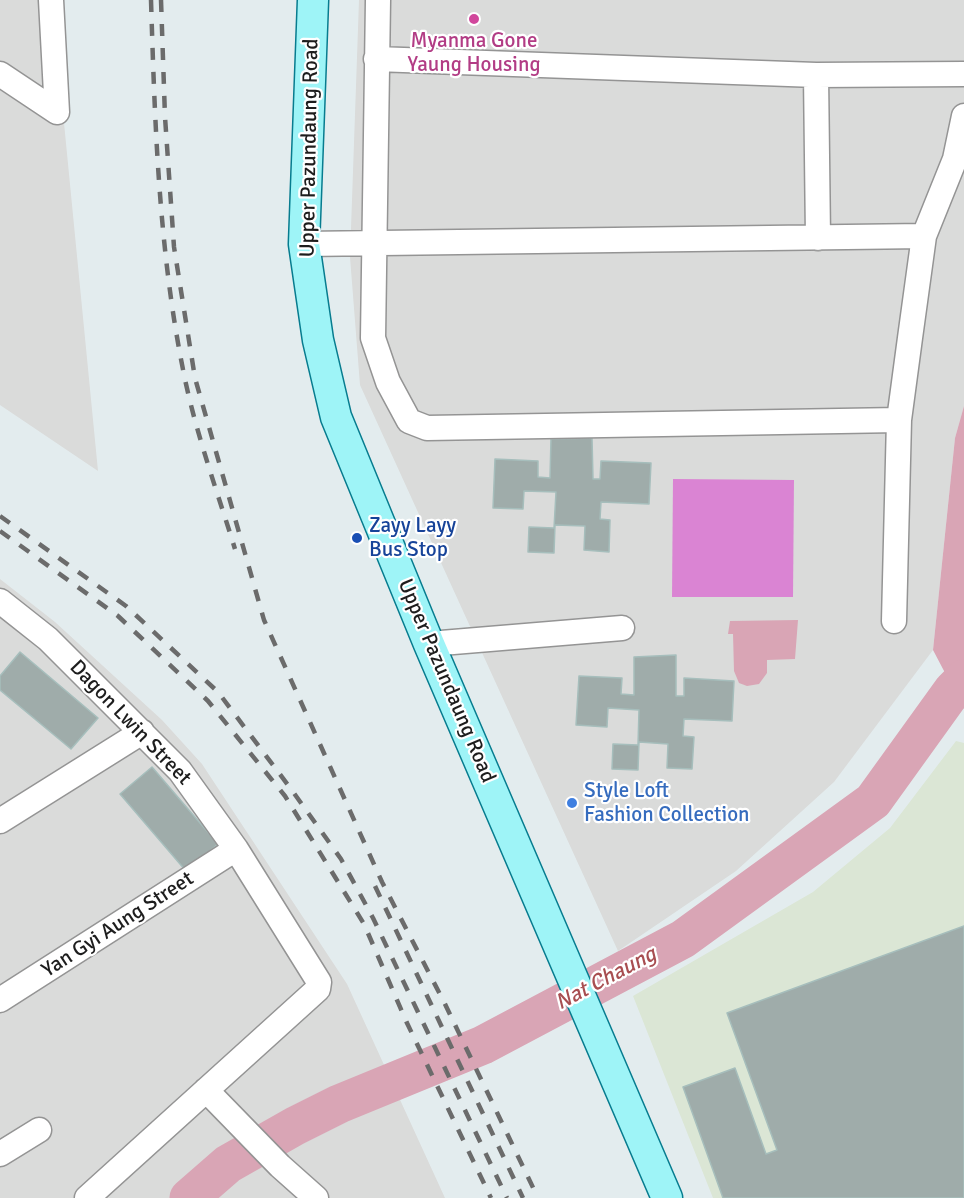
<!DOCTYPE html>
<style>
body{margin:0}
canvas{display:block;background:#e3ecee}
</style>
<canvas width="964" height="1198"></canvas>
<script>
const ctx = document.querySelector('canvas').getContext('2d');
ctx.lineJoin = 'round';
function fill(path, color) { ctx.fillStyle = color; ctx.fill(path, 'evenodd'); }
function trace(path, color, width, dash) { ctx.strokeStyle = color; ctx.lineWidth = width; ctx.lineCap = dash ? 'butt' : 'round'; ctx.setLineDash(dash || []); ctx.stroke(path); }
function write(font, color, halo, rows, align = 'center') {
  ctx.font = font + ' Signika,sans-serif'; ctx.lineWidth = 4.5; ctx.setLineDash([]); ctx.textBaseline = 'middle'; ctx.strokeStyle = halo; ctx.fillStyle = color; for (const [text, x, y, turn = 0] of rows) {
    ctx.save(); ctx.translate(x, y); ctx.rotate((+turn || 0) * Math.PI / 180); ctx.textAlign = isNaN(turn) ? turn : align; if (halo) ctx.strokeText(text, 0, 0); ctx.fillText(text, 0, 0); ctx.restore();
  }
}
fill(new Path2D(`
 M0,0H52L98,471L0,405Z
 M359,0H964V406L955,438L933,650L834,782L736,871L618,951L360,385L350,257Z
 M0,579L55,622L162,720L202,764L347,984L445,1198H0Z`), '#dadbda');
fill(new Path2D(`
 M956,741L964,743V1198H713L633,996L813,892L890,828Z`), '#dbe6d5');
fill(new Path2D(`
 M673,479L794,480L793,597H672Z`), '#da84d3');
fill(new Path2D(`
 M964,406V709L933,650L955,438Z
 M798,620L795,659L767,660V673L759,684L747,686L739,683L734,671L733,634H728L730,621Z`), '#d9a5b5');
trace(new Path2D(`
 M189,1198L228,1164L295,1126L339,1104L483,1045L683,939L873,801L953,690L964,679`), '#d9a5b5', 39);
const building = new Path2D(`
 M592,438L593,479H600L601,461L651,463L649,504L601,502L600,519L610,520L609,552L584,550L585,526L555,525L554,553L528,552L529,527L554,528L556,492L524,491L523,509L493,508L495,459L538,461V477L550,478L551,439Z
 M20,652L98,718L71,749L0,690V676Z
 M676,655V696H684V678L734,681L732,721L684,719L683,736L694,737L692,769L667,768L668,744L639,742L638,770L612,769L613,744L638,745L639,710L608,708L607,727L576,725L579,676L622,678L621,694L634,695V657Z
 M152,767L218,844L186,871L120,794Z
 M964,926V1198H723L683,1087L735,1068L766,1154L777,1150L727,1013Z`);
fill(building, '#9facaa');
trace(building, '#a6bebc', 1.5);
const minor = new Path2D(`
 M51,0L57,112
 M378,0L373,338L388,382L409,421L427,428L899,420
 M376,59L816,75L964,74
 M0,74L57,112
 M816,75L818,238
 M304,244L924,236
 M0,601L48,639L180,771L236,849L319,982L318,989L87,1198
 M894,621L899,420L910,338L924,236L955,159L964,116
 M429,644L622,628
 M0,821L142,732
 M0,1000L236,849
 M206,1090L280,1166L316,1198
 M0,1154L39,1130`);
const major = new Path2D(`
 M313,0L304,244L318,340L336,417L429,644L667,1198`);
trace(minor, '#949494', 27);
trace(major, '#077c8f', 33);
trace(minor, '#fff', 24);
trace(major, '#9ef4f7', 30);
trace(new Path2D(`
 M151,0C155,128 159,258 186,384C198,439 218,494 235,549
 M161,0L165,117L174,247L195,378L264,620L382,882L445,1004L538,1198
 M0,516L126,606L218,692L291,789L341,859L373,918L507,1198
 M0,531L118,616L208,701L285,796L364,924L407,1023L491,1198
 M375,886L523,1198`), '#6b6b6b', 4.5, [12, 12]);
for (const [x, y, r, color] of [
 [474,19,6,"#d1479c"],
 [357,538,6,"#1a4fb4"],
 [572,803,6,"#3f7fe0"]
]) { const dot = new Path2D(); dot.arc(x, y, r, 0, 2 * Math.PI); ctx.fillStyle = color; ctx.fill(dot); trace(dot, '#fff', 2); }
write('21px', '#b23c85', '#fff', [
 ["Myanma Gone",474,41],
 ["Yaung Housing",474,65]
]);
write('21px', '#1d1d1d', '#fff', [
 ["Upper Pazundaung Road",310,148,-89],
 ["Upper Pazundaung Road",446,681,67],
 ["Dagon Lwin Street",130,723,46],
 ["Yan Gyi Aung Street",118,925,-33]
]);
write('21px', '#164399', '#fff', [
 ["Zayy Layy",369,526],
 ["Bus Stop",369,550]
], 'left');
write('21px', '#366cbe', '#fff', [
 ["Style Loft",584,791],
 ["Fashion Collection",584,815]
], 'left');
write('italic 22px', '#a84e51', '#fff', [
 ["Nat Chaung",606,979,-28]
]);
</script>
